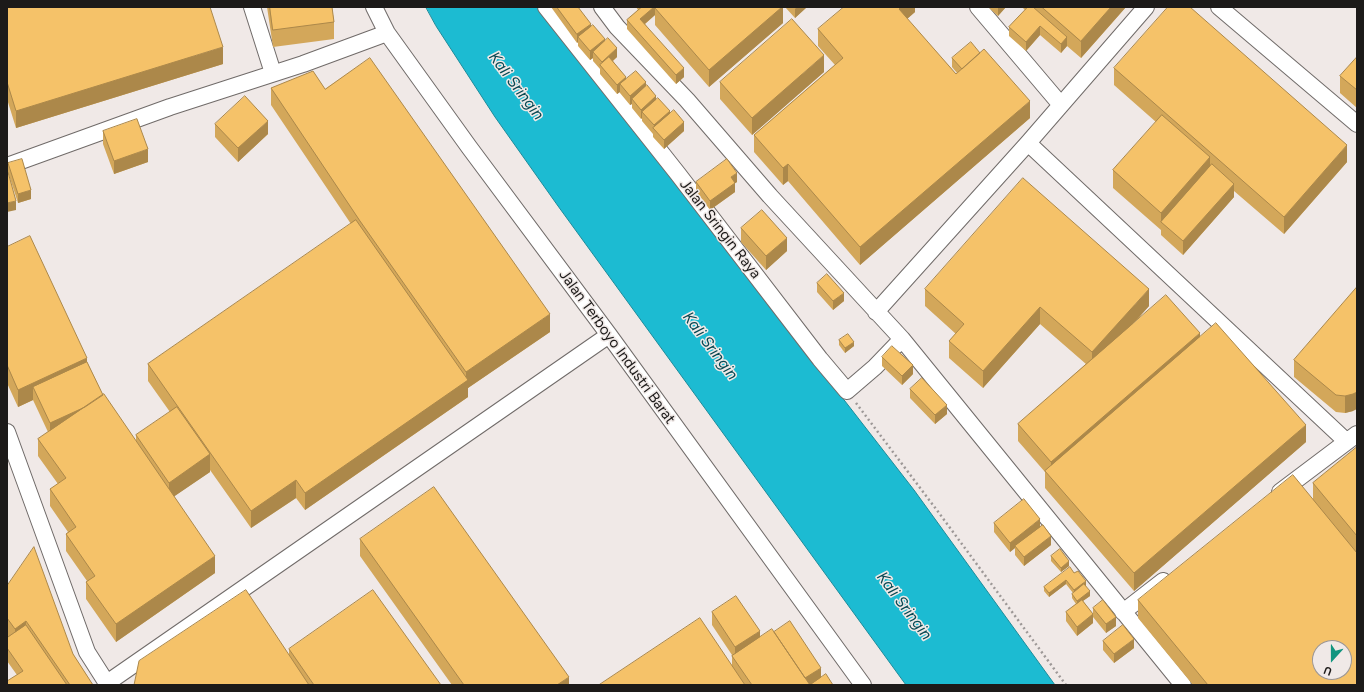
<!DOCTYPE html>
<style>
body{margin:0}
#map{position:relative;width:1364px;height:692px;overflow:hidden;background:#f0e9e7;font-family:Figtree,sans-serif}
canvas{display:block}
.frame{position:absolute;inset:0;border:8px solid #1c1a19;pointer-events:none}
.north{position:absolute;left:1312px;top:640px;width:40px;height:40px;box-sizing:border-box;background:#f0e9e7;border:1px solid #9b9695;border-radius:50%;rotate:201deg;font-size:11px;font-weight:700;line-height:16px;text-align:center;color:#1c1a19}
.north::after{content:'';display:block;margin:auto;width:14px;height:18px;background:#12957f;clip-path:polygon(50% 0,100% 100%,50% 72%,0 100%)}
</style>
<div id="map">
<canvas width="1364" height="692"></canvas>
<div class="frame"></div>
<div class="north">U</div>
</div>
<script>
const ctx = document.querySelector('canvas').getContext('2d');
ctx.lineJoin = 'round';
function fill(path, color) { ctx.fillStyle = color; ctx.fill(path, 'evenodd'); }
function trace(path, color, width, dash) { ctx.strokeStyle = color; ctx.lineWidth = width; ctx.lineCap = dash ? 'butt' : 'round'; ctx.setLineDash(dash || []); ctx.stroke(path); }
function write(font, color, halo, rows, align = 'center') {
  ctx.font = font + ' Figtree,sans-serif'; ctx.lineWidth = 3; ctx.setLineDash([]); ctx.textBaseline = 'middle'; ctx.strokeStyle = halo; ctx.fillStyle = color; for (const [text, x, y, turn = 0] of rows) {
    ctx.save(); ctx.translate(x, y); ctx.rotate((+turn || 0) * Math.PI / 180); ctx.textAlign = isNaN(turn) ? turn : align; if (halo) ctx.strokeText(text, 0, 0); ctx.fillText(text, 0, 0); ctx.restore();
  }
}
const water = new Path2D(`
 M426,7H539L914,490L1055,685H906L558,206L495,117L436,26Z`);
fill(water, '#1cbbd2');
trace(water, '#1c8b9a', 1);
const minor = new Path2D(`
 M252,7L273,73
 M374,7L387,33L469,147L609,335L863,685
 M546,7L678,174L820,359L847,391L875,367L902,339
 M602,7L617,27L687,100L770,196L902,339L1183,685
 M978,7L1061,105
 M1219,7L1357,124
 M1028,143L1346,441
 M7,166L170,107L303,64L387,33
 M876,312L1028,143L1146,7
 M7,432L87,652L108,685
 M1280,492L1357,434
 M1123,612L1163,581
 M107,683L609,335`);
trace(minor, '#706b69', 18);
trace(new Path2D(`
 M856,403L939,513L1066,685`), '#9d9897', 2.5, [2, 3]);
trace(minor, '#fff', 16);
fill(new Path2D(`
 M7,7L223,64L16,128L7,99Z
 M267,7H332L334,22V39L273,47Z
 M551,7H578L591,26L605,41L617,57L613,61L626,79L646,86L656,100L670,113L684,131L664,149L653,137V134L642,121V118L641,119L632,108V104L630,105L620,93V92L617,94L600,74V69L593,61V58L590,60L578,46V42L577,43Z
 M636,7H783V23L709,87L655,25V15L645,24L684,77L676,84L627,29V20L638,10Z
 M785,7H807L795,18Z
 M915,7V12L907,19L956,74L957,73L952,67V58L1030,118L860,265L788,181L783,185L754,152V135L835,65L818,46V29Z
 M988,7H1006L998,16Z
 M1022,7H1126L1081,58L1067,46L1061,53L1040,35L1026,51L1009,36V27L1025,10Z
 M1357,57V108L1340,93V76Z
 M1114,68L1347,162L1284,234L1234,191V197L1183,255L1161,235V230L1113,188V170L1156,122L1114,85Z
 M824,72L752,135L720,99V82Z
 M271,88L325,89L550,332L468,388V397L305,510L296,498L251,528L210,470V472L174,496L215,573L116,642L86,599V582L87,581L66,551V534L68,532L50,506V489L58,484L38,456V439L48,432L33,400L18,407L7,383V247L87,362L103,395L136,441V435L170,412L148,381V364L351,224L271,105Z
 M215,124L268,134L238,162L215,137Z
 M103,131L148,162L114,174L103,144Z
 M8,163L31,199L18,203L8,172Z
 M696,182H737L735,183V192L710,210L696,191Z
 M741,228L787,251L766,270L741,242Z
 M817,283L844,301L833,310L817,292Z
 M1357,287L1353,411L1345,413L1336,412L1294,377V360Z
 M925,289L1149,306L1133,324L1200,337L1306,442L1134,591L1045,488V472L1018,441V424L1086,364L1040,324L983,388L949,358V341L956,334L925,306Z
 M839,340L854,346L845,353L839,345Z
 M882,357L913,374L902,385L882,366Z
 M910,389L947,414L935,424L910,398Z
 M1357,447V685H1193L1138,618V600L1313,500V483Z
 M994,523L1040,527L1051,545L1024,566L1015,555V548L1010,552L994,532Z
 M360,539L569,685H452L360,556Z
 M1051,556L1069,566L1061,572L1051,561Z
 M1074,573L1086,586L1090,596L1083,601L1093,614V608L1116,626L1106,633L1093,617V623L1077,636L1066,621V612L1076,604L1072,598V594L1073,593L1066,584L1049,597L1044,591V587Z
 M7,586L73,654L93,685H7L17,675L7,661V638L8,637L7,635Z
 M712,612L760,637L774,632L821,678L833,685H599L732,665V655L712,625Z
 M1103,641L1134,648L1114,663L1103,650Z
 M289,649L441,685H134L289,654Z`), '#d3a75a');
fill(new Path2D(`
 M654,7H657L655,8V15L640,28V19Z
 M782,7H783V23L709,87V70Z
 M797,7H807L795,18V9Z
 M901,7H915V12L899,26V9Z
 M998,7H1006L998,16Z
 M1111,7H1126L1081,58V41Z
 M591,24V33L578,37V42L577,43V34Z
 M1040,26V35L1026,51V42Z
 M1067,37V46L1061,53V44Z
 M605,39V48L593,52V58L590,60V51Z
 M223,47V64L16,128V111Z
 M617,48V57L603,69L602,67V62Z
 M824,55V72L752,135V118Z
 M684,68V77L676,84V75Z
 M626,77V86L620,84V92L617,94V85Z
 M646,82V91L632,99V104L630,105V96Z
 M656,96V105L642,112V118L641,119V110Z
 M1030,101V118L860,265V247Z
 M670,111V120L654,128V125Z
 M268,121V134L238,162V148Z
 M684,122V131L664,149V140Z
 M1347,145V162L1284,234V217Z
 M148,149V162L114,174V161Z
 M1210,157V175L1161,222V213Z
 M788,164V181L783,185V168Z
 M737,173V182L731,186V177Z
 M735,183V192L710,210V201Z
 M1234,184V197L1183,255V241Z
 M31,190V199L18,203V194Z
 M16,201V210L7,212V203Z
 M787,238V251L766,270V256Z
 M1149,289V306L1092,370V352Z
 M844,293V301L833,310V301Z
 M1040,307V324L983,388V371Z
 M550,314V332L468,388V397L305,510V493L466,381V372Z
 M1200,333V350L1051,479V462Z
 M854,342V346L845,353V348Z
 M87,358V375L33,387V400L18,407V390Z
 M913,365V374L902,385V376Z
 M1357,392V409L1353,411L1345,413V396Z
 M104,398L50,437V423Z
 M947,405V414L935,424V415Z
 M1306,425V442L1134,591V573Z
 M210,454V472L169,500V483Z
 M296,480V498L251,528V511Z
 M1040,519V528L1015,546V548L1010,552V543Z
 M1051,536V545L1024,566V557Z
 M215,556V573L116,642V624Z
 M1069,561V566L1061,572V568Z
 M1066,580V584L1049,597V593Z
 M1086,581V586L1074,595V590Z
 M1090,591V596L1077,605V601Z
 M1093,614V623L1077,636V627Z
 M1116,617V626L1106,633V624Z
 M26,621V638L15,646V629Z
 M760,631V644L735,660V647Z
 M1134,639V648L1114,663V654Z
 M821,668V681L815,685H803V679Z
 M569,677V685H557Z`), '#ac884a');
const building = new Path2D(`
 M7,7H210L223,47L16,111L7,82Z
 M270,7H332L334,22L273,30Z
 M557,7H578L591,24L577,34Z
 M642,7H654L640,19L684,68L676,75L627,20Z
 M656,7H782L709,70L655,8Z
 M844,7H901L899,9L956,74L984,49L1030,101L860,247L788,164L783,168L754,135L843,58L818,29Z
 M1028,7H1033L1067,37L1061,44L1040,26L1026,42L1009,27Z
 M1042,7H1111L1081,41Z
 M1168,7H1190L1347,145L1284,217L1114,68Z
 M792,19L824,55L752,118L720,82Z
 M593,25L605,39L590,51L578,37Z
 M608,38L617,48L602,62L593,52Z
 M971,42L980,53L962,69L952,58Z
 M609,57L626,77L617,85L600,65Z
 M1357,57V90L1340,76Z
 M370,58L550,314L466,372L360,221L271,88L313,71L325,89Z
 M636,71L646,82L630,96L620,84Z
 M647,85L656,96L641,110L632,99Z
 M245,96L268,121L238,148L215,124Z
 M658,98L670,111L654,125L642,112Z
 M674,110L684,122L664,140L653,128Z
 M1162,115L1210,157L1161,213L1113,170Z
 M137,119L148,149L114,161L103,131Z
 M22,159L31,190L18,194L8,163Z
 M727,159L737,173L731,177L735,183L710,201L696,182Z
 M1212,164L1234,184L1183,241L1161,222Z
 M7,172H8L16,201L7,203Z
 M1023,178L1149,289L1092,352L1040,307L983,371L949,341L964,324L925,289Z
 M762,210L787,238L766,256L741,228Z
 M356,220L468,380L305,493L296,480L251,511L148,364Z
 M30,236L87,358L18,390L7,365V247Z
 M827,274L844,293L833,301L817,283Z
 M1357,287V392L1353,394L1345,396L1336,395L1294,360Z
 M1166,295L1200,333L1051,462L1018,424Z
 M1216,323L1306,425L1134,573L1045,471Z
 M848,334L854,342L845,348L839,340Z
 M892,346L913,365L902,376L882,357Z
 M87,362L103,395L85,407L50,423L33,387Z
 M922,378L947,405L935,415L910,389Z
 M104,394L215,556L116,624L86,582L95,576L66,534L76,527L50,489L66,478L38,439Z
 M177,407L210,454L169,483L136,435Z
 M1357,447V536L1313,483Z
 M1293,475L1357,553V685H1208L1138,600ZM1320,648H1344V672H1320Z
 M434,487L569,677L557,685H464L360,539Z
 M1024,499L1040,519L1010,543L994,523Z
 M1043,525L1051,536L1024,557L1015,546Z
 M34,547L73,654L93,685H70L26,621L15,629L7,618V586Z
 M1060,549L1069,561L1061,568L1051,556Z
 M1070,567L1074,573L1078,571L1086,581L1074,590L1066,580L1049,593L1044,587Z
 M1084,584L1090,591L1077,601L1072,594Z
 M246,590L309,685H134L139,661Z
 M373,590L441,685H314L289,649Z
 M736,596L760,631L735,647L712,612Z
 M1082,600L1093,614L1077,627L1066,612Z
 M1103,600L1116,617L1106,624L1093,608Z
 M700,618L745,685H599Z
 M790,621L821,668L805,678L774,632Z
 M26,625L67,685H7V681L23,671L7,648V638Z
 M1123,625L1134,639L1114,654L1103,641Z
 M772,629L810,685H752L732,656Z
 M826,674L833,685H810Z`);
fill(building, '#f5c269');
trace(building, '#ac884a', 1);
write('15px', '#1c1a19', '#f0e9e7', [
 ["Jalan Sringin Raya",720,229,52],
 ["Jalan Terboyo Industri Barat",617,347,54]
]);
write('italic 16px', '#084852', '#f0e9e7', [
 ["Kali Sringin",516,86,53],
 ["Kali Sringin",710,346,53],
 ["Kali Sringin",904,606,53]
]);
</script>
